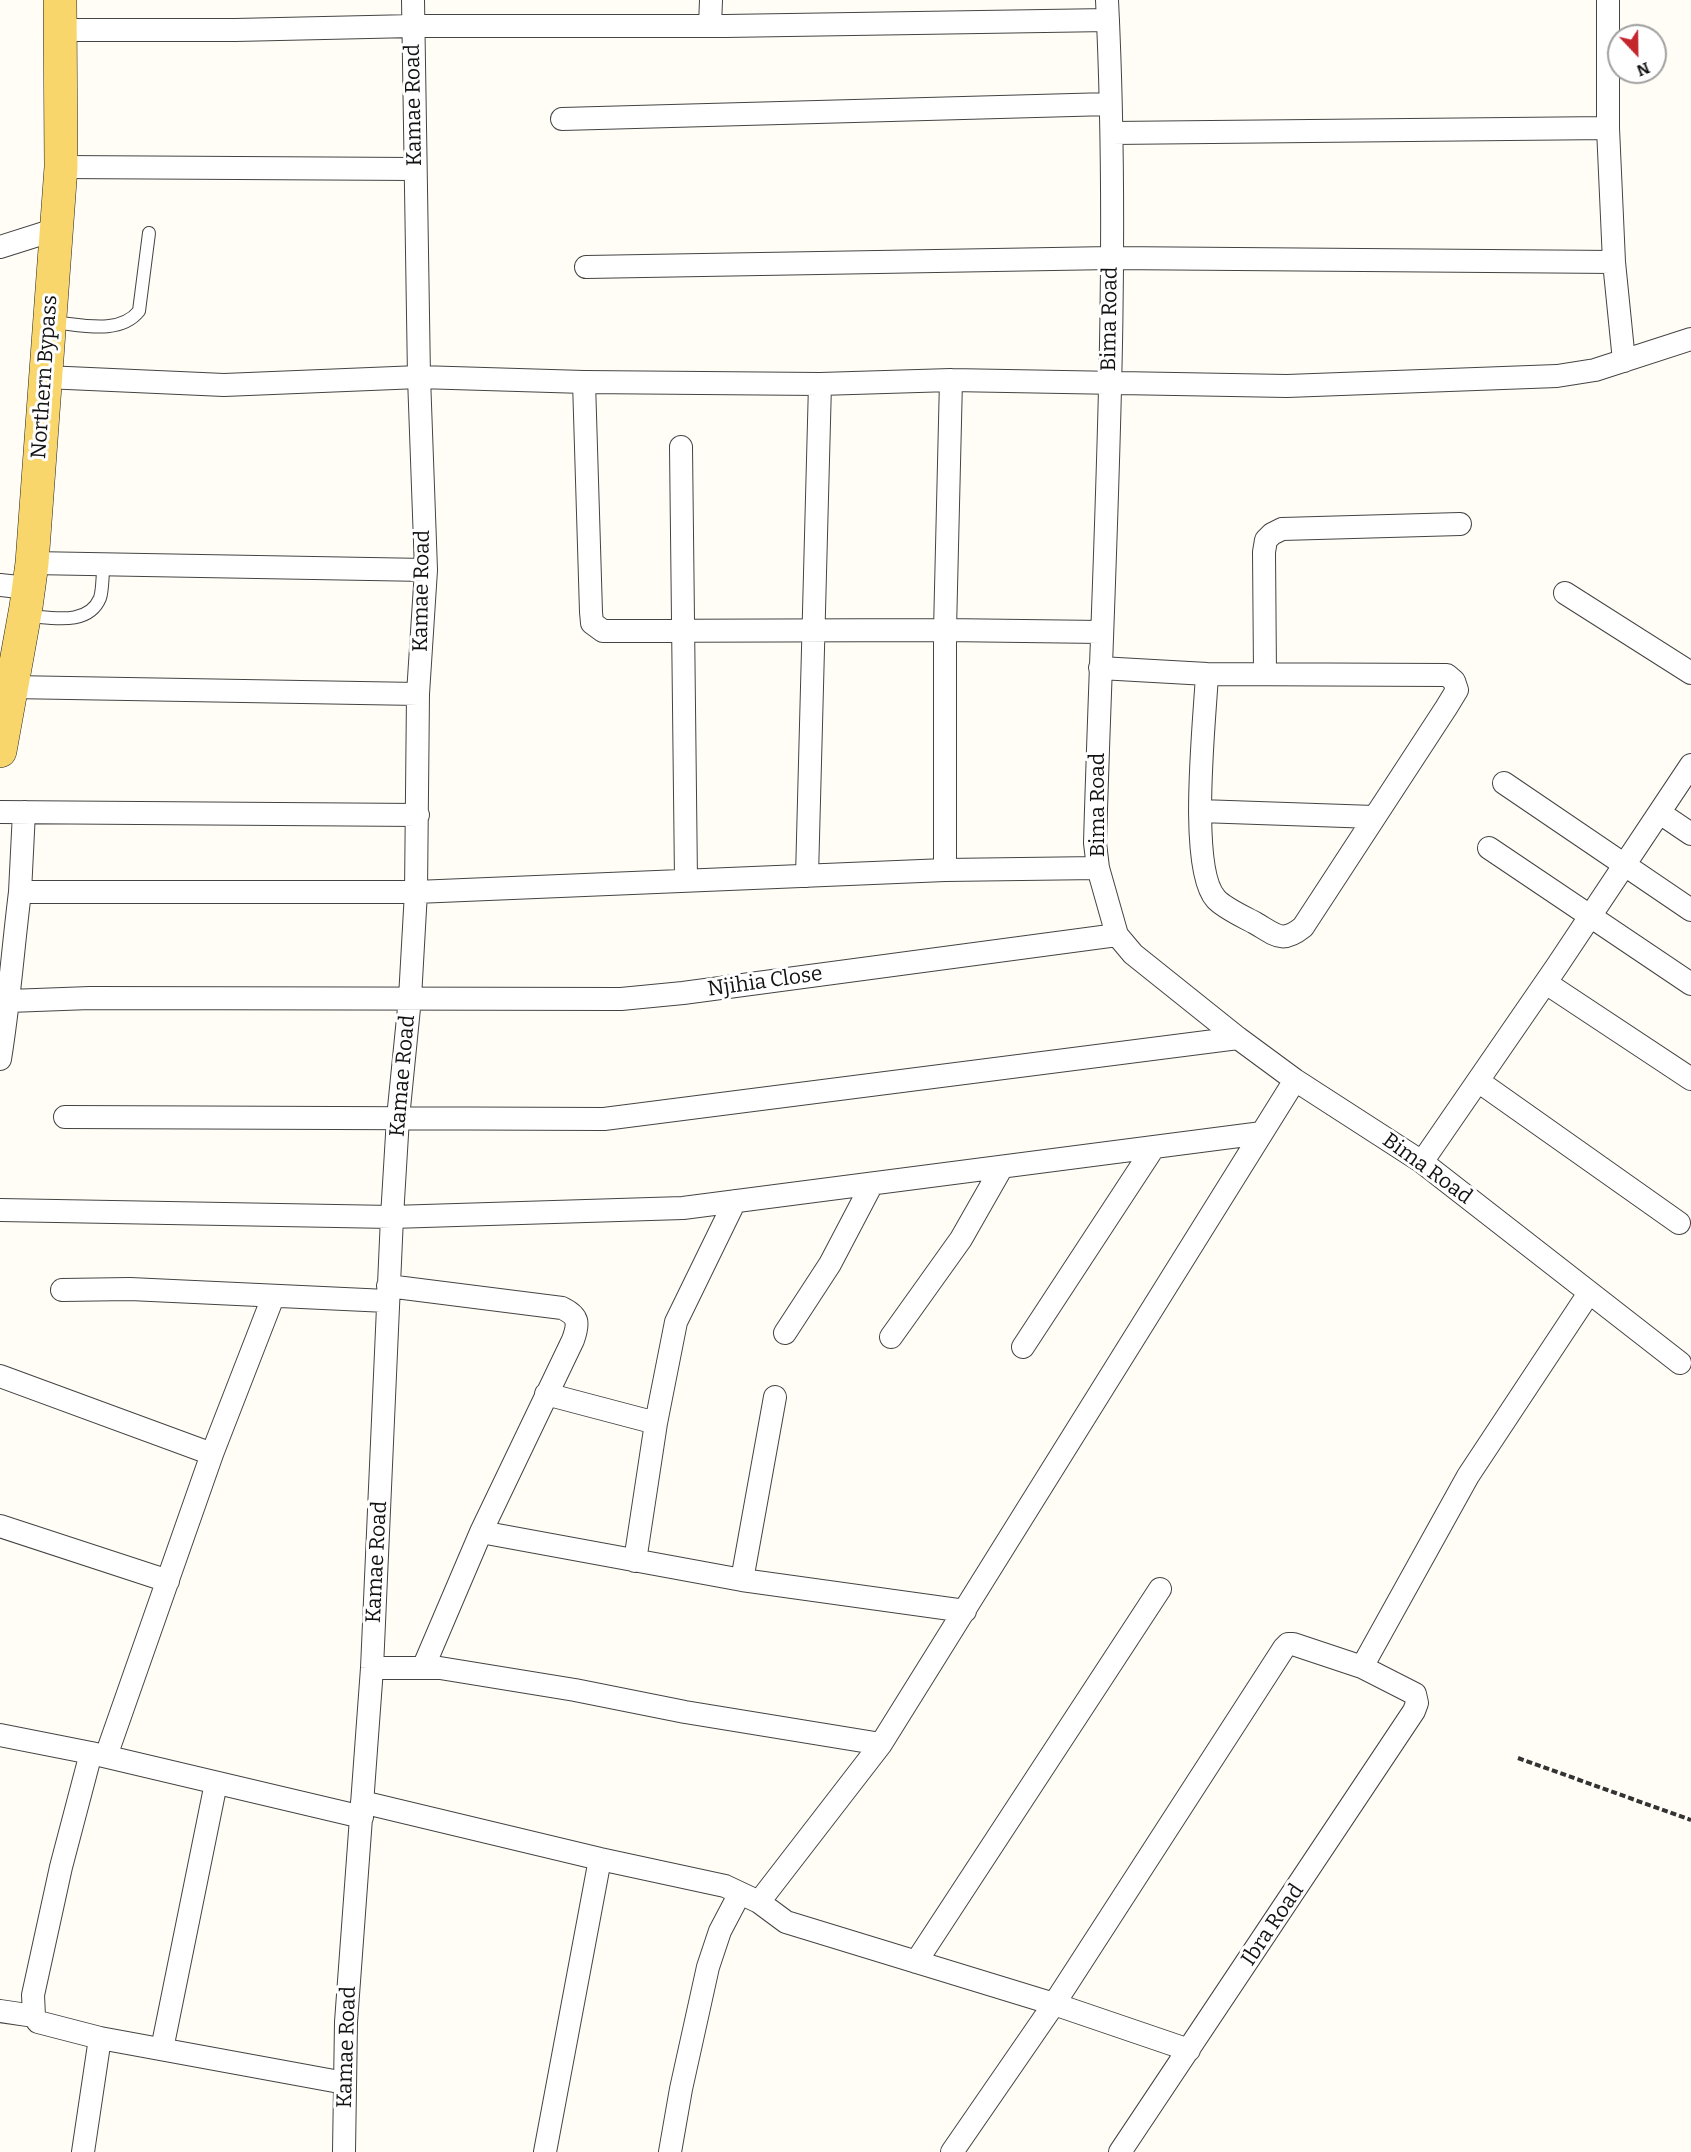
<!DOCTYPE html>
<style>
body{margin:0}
#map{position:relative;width:1691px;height:2152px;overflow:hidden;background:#fffdf5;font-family:Bitter,serif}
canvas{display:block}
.north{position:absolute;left:1607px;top:24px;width:60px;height:60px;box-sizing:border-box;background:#fff;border:2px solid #a0a0a0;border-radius:50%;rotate:158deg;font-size:16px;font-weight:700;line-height:24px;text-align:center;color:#111}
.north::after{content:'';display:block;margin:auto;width:21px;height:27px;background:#c4262e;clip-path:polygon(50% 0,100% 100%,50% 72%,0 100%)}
</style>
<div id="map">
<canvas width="1691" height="2152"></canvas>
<div class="north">N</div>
</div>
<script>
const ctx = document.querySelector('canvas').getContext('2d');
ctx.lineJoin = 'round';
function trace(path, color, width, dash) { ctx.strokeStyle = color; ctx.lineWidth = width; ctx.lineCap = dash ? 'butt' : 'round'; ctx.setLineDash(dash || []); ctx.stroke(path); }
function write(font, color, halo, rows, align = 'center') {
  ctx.font = font + ' Bitter,serif'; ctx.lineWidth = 6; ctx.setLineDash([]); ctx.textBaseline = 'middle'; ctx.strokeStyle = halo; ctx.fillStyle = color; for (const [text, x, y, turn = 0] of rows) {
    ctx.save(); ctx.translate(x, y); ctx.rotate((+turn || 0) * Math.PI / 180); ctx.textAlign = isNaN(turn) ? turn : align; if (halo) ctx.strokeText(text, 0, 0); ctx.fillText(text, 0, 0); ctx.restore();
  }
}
const lane = new Path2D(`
 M51,322C79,324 119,336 139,311L149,233
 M26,616C50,617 88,627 100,598C103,589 102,574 104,564`);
const street = new Path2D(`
 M1107,0C1121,281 1103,562 1095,843L1098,868L1117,935L1133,954L1238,1038L1295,1080L1422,1162L1680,1363
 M1608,0V128L1614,262
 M710,26L711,0
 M60,30H235L413,26H725L1108,20
 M562,119L1109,104
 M1112,133L1608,128
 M61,167L415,169
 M0,247L57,229
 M586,267L1111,258L1614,262L1624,361
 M45,377L224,385L419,377L584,382L820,384L951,380L1287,386L1557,376L1595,370L1691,339
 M584,382L591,612L592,623L603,631L945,630L1101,632
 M681,447L686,880
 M32,563L426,570
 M0,585L28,588
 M1565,593L1691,673
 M1100,668L1207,674L1447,675L1454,681L1457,690L1446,708L1303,927C1282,944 1276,935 1255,923C1244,917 1224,908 1216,899C1188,869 1205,718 1207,674
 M1265,674L1264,552L1266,540L1272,534L1282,529L1460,524
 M11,687L418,694
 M1504,783L1691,910
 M1200,811L1374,817
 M0,812L418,815
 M24,812L20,892H416L945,870L1098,868
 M1660,813L1691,834
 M1489,848L1691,984
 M945,870V630L951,380
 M807,876L820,384
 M1546,983L1691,1079
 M9,1001L90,998L621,999L683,993L1117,935
 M0,1059C9,1004 13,948 20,892
 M1478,1081L1679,1223
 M65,1117L604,1119L1238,1038
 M1422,1162L1557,966L1691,765
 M0,1210L392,1217L683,1208L1262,1133
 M388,1286L562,1308C579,1316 579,1323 573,1340L481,1532L423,1668
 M62,1290L130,1289L387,1301
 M785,1333L830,1264L872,1184
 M891,1337L961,1239L1002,1167
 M1023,1347L1154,1147
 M0,1376L212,1454
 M546,1394L656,1423
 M0,1526L168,1581
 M481,1532L742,1580L965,1611
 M635,1561L656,1423L676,1322L735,1201
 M742,1580L775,1397
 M1362,1667L1468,1476L1589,1293
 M372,1668H440L575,1690L685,1712L881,1744
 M0,1735L91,1753L362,1817
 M91,1753L61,1867L33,1995L34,2016L38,2022L100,2038L345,2083
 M106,1756L212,1454L273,1297
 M362,1802L600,1859L725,1886L759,1902L786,1922L1054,2004L1189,2050
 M759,1902L881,1744L1295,1080
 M916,1962L1160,1589
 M0,2011L34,2016
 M162,2049L216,1783
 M83,2152L100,2038
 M344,2152L346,2022L372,1668L392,1217L398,1118L410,998L416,892L418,694L426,570L419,377L413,0
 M545,2152L600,1859
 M670,2152L681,2089L708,1967L720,1931L740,1893
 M952,2152L1054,2004L1284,1648L1288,1644H1293L1362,1667L1415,1694L1417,1703L1414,1711L1120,2152`);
const primary = new Path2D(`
 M0,751L26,607L32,563L61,167L60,0`);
trace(lane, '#444', 14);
trace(street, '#444', 24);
trace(primary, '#222', 34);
trace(new Path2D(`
 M1518,1758L1691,1820`), '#333', 4, [6, 3]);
trace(lane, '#fff', 12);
trace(street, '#fff', 22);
trace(primary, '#f9d66b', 33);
write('21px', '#111', '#fff', [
 ["Kamae Road",414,105,-91],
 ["Bima Road",1110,319,-89],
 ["Northern Bypass",45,377,-86],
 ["Kamae Road",422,591,-89],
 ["Bima Road",1098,805,-90],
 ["Njihia Close",765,982,-8],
 ["Kamae Road",403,1076,-85],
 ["Bima Road",1427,1169,36],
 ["Kamae Road",377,1562,-87],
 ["Ibra Road",1273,1925,-56],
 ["Kamae Road",347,2047,-88]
]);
</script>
